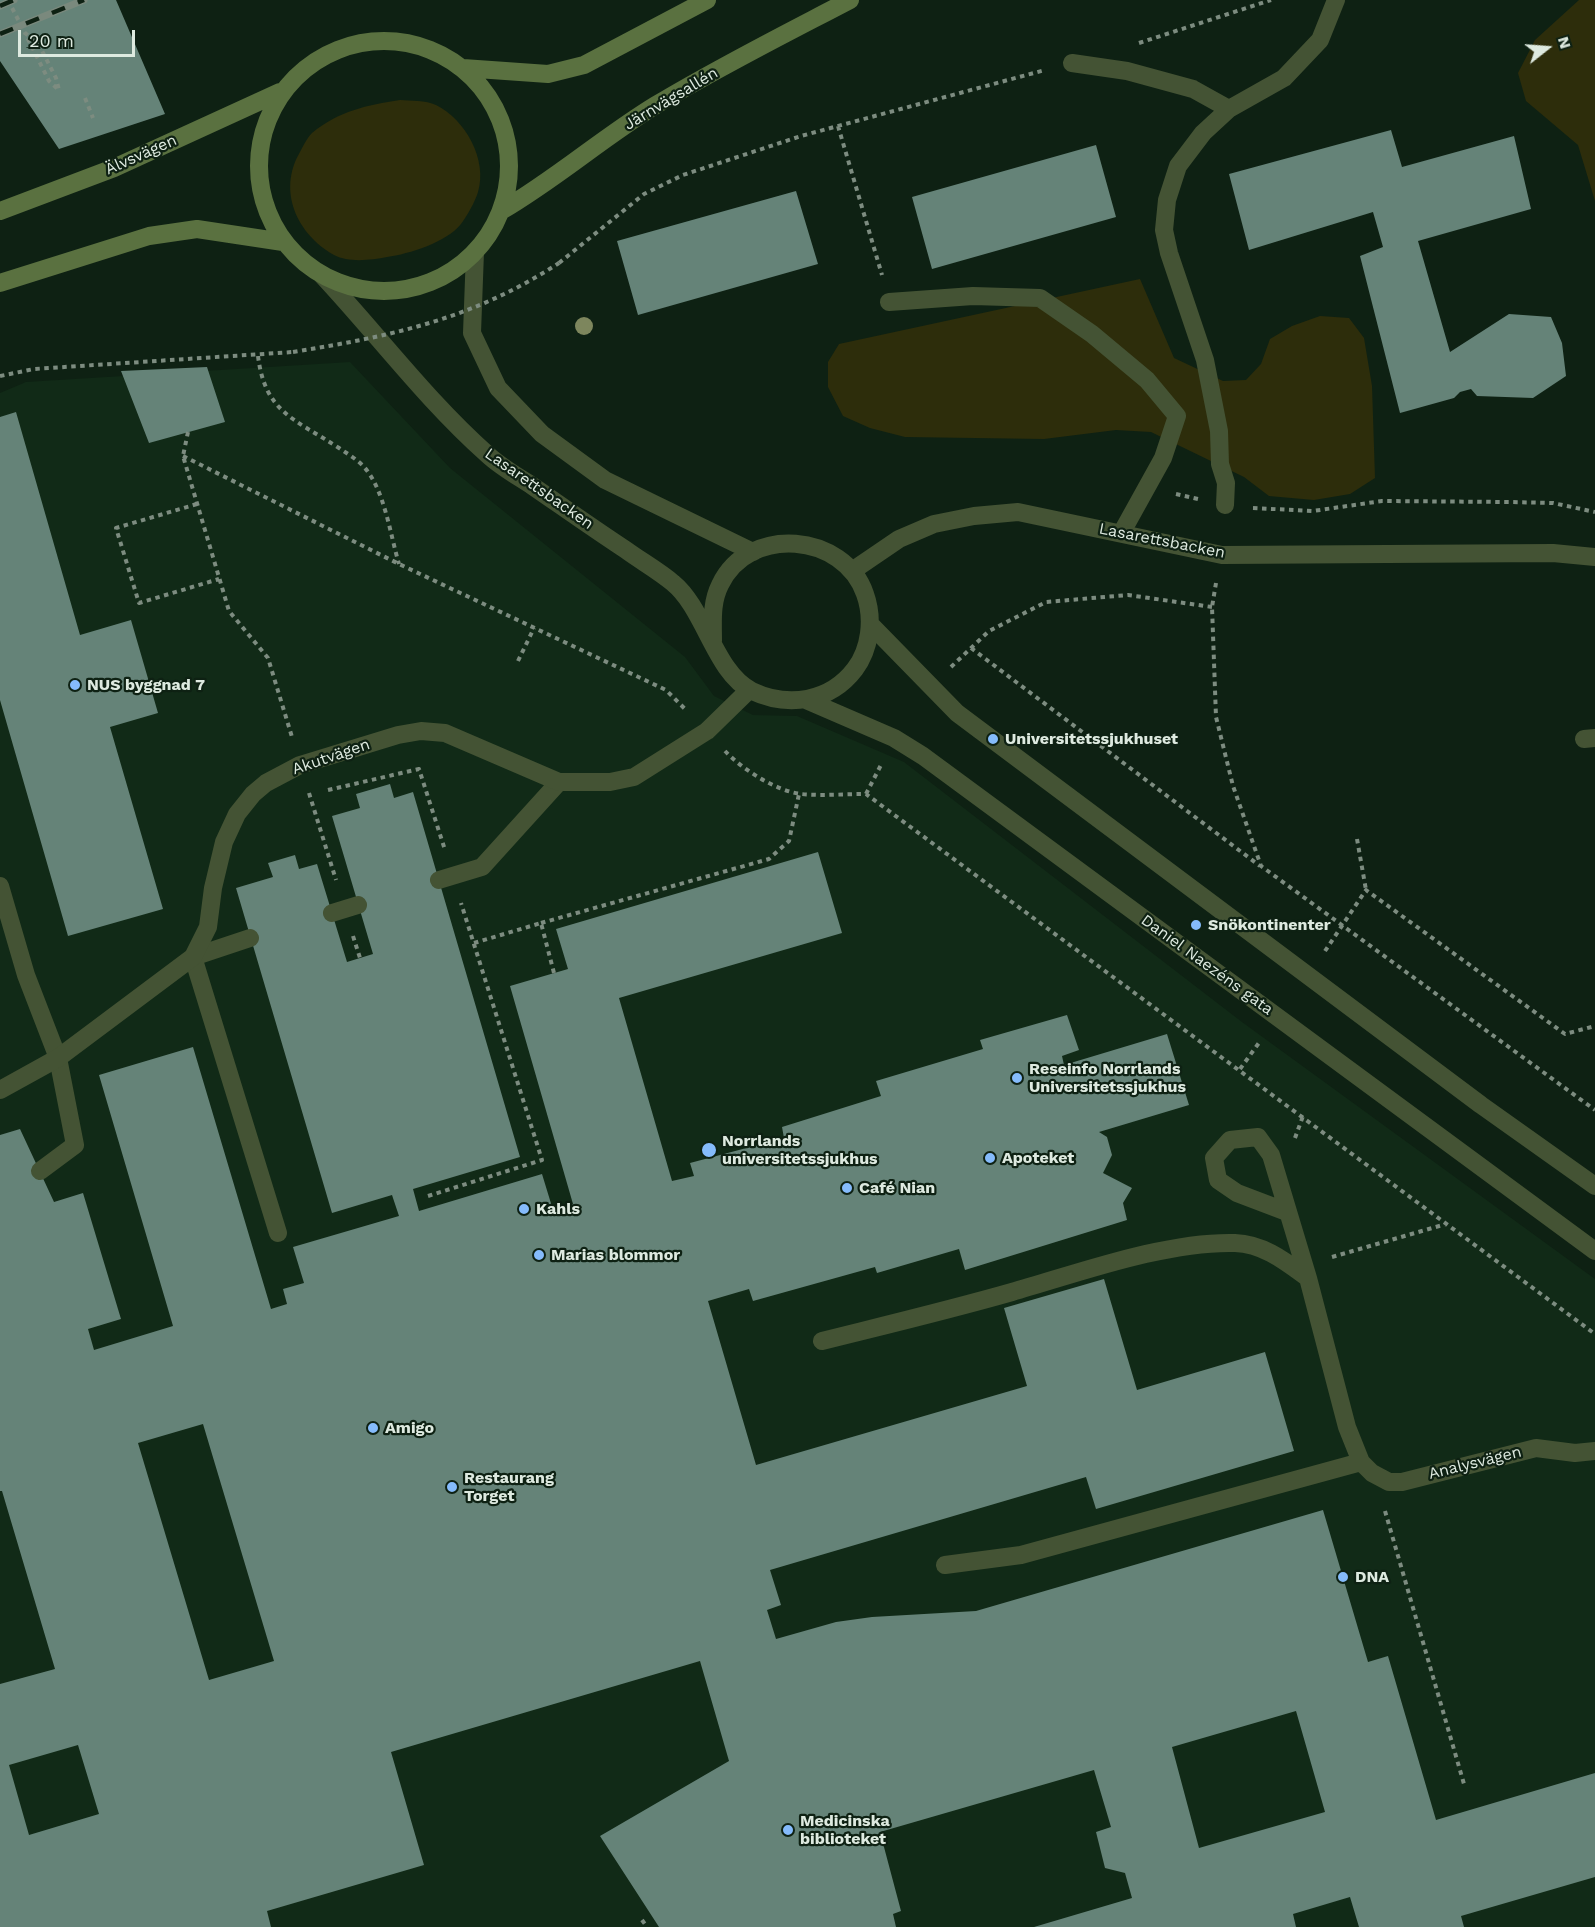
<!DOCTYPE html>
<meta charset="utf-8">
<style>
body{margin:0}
#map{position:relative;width:1595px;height:1927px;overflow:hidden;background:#0e2113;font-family:"Work Sans",sans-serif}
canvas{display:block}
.north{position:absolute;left:1517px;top:18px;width:60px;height:60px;-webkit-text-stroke:4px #0e2113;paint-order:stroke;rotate:73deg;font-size:16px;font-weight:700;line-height:24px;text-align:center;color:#deeae0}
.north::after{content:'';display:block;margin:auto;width:21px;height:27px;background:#deeae0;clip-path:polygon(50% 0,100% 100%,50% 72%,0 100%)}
.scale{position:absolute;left:18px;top:30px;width:117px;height:27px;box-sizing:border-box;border:3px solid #deeae0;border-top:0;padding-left:8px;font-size:18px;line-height:21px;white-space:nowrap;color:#deeae0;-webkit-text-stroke:4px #0e2113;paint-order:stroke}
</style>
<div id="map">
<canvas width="1595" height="1927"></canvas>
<div class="north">N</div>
<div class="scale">20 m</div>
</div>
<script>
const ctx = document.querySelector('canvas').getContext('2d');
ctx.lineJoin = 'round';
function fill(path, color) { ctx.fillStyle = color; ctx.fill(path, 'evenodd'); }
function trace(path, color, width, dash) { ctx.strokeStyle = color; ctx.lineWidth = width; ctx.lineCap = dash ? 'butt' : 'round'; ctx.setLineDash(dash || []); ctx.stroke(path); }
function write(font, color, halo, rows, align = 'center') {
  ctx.font = font + ' "Work Sans",sans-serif'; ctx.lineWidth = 4.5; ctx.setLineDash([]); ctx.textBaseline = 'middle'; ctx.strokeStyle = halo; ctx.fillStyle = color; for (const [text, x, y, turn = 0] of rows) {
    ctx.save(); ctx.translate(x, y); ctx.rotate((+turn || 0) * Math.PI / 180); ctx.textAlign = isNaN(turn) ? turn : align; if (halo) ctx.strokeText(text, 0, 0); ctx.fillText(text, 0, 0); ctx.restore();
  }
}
fill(new Path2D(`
 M350,362L450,468L685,657L714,696L753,715L797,716L904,762L1242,1022L1595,1279V1927H0V393L26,382Z`), '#112a17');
fill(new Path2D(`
 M1579,0H1595V201L1578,145L1526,101L1518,73L1535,40Z
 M400,100C410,101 426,100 436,105C465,119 488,160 478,192C475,202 467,216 461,224C447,242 409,254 387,257C371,260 349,263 334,255C297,234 277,191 300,152C303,146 307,138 312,133C339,111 367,105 400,100Z
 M1140,279L1174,358L1223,381L1246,380L1261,364L1270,339L1292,326L1320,316L1349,318L1364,338L1372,386L1375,478L1350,494L1314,500L1269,496L1244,477L1151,432L1116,430L1044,439L905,437L870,428L843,416L828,387V362L839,344Z`), '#2d2d0b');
fill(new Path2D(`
 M0,0H116L165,114L59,149L0,61Z
 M1391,130L1402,167L1514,136L1531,209L1418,241L1450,352L1509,314L1551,317L1562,343L1566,376L1533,398L1477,396L1471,389L1460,392L1454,398L1400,413L1360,256L1383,247L1373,212L1249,250L1229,174Z
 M1096,145L1116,217L932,269L912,197Z
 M796,191L818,264L638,315L617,241Z
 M207,367L225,422L149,443L121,371Z
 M16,412L80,635L131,620L158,713L110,727L163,909L68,936L0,700V417Z
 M390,784L394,798L413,792L520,1157L413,1189L419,1211L542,1174L553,1210L573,1204L510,986L568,969L556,929L818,852L842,933L619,998L672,1181L694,1176L690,1163L784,1138L782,1127L881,1096L876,1081L983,1049L980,1040L1067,1015L1079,1050L1062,1056L1064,1065L1167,1034L1189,1105L1099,1132L1107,1137L1112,1155L1103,1173L1132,1188L1123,1203L1127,1220L965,1270L959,1249L877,1273L875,1267L753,1301L749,1289L708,1301L756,1465L1027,1386L1004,1308L1104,1279L1137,1390L1265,1352L1294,1451L1096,1509L1086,1477L770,1570L781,1605L767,1610L776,1639L836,1622L872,1617L976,1611L1323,1510L1368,1662L1388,1656L1436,1820L1595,1773V1877L1461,1916L1464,1927H1359L1350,1897L1293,1914L1296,1927H1034L1132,1898L1125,1873L1105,1868L1096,1832L1111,1827L1094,1770L880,1832L901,1911L893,1914L896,1927H659L600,1836L729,1761L700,1661L391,1752L424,1865L267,1911L271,1927H0V1684L55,1669L2,1491H0V1135L20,1129L54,1202L83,1193L121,1319L88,1329L94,1350L173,1326L99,1075L193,1047L271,1309L287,1304L283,1289L304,1283L293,1247L399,1216L392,1195L332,1213L236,888L273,877L268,863L295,855L299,869L317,864L347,962L373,954L332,816L360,808L356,794ZM203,1424L274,1661L209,1680L138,1443ZM1296,1711L1325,1812L1199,1848L1172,1747ZM78,1745L99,1814L29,1835L9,1765Z`), '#658378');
trace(new Path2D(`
 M8,0L25,33L38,43L56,78L59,90L49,81L25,33
 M1139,43L1271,0
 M85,98L93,118
 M838,126L882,275
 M559,263L644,194L683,175L801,136L1045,70
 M258,356C265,413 295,419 339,448C348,454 358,460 365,468C385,492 390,534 399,564
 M0,376L34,369L293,352
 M188,432L183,456L229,611L268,658L292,737
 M183,456L399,564L666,690L687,711
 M1176,494L1198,499
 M197,504L116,528L139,603L219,579
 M1253,508L1313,511L1382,501L1509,502L1553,503L1595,512
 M1216,583L1212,607L1216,717L1233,786L1261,866L1595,1110
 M971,648L1260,866
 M518,661L534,628
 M951,667L989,631L1046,602L1128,595L1212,607
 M725,751C742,769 776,791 801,794C822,796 845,794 866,794L1595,1334
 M328,790L419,769L445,850
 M309,793L336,880
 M866,794L882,763
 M1357,839L1366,890
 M541,923L769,859L789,841L799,794
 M353,936L360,958
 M474,943L541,923L554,973
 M1325,951L1366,890L1565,1034L1595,1026
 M1240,1069L1261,1040
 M1295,1138L1303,1116
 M428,1196L542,1160L461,903
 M1332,1257L1446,1224
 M1385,1511L1464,1784
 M642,1920L647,1927`), '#7d8c80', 4, [4.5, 4.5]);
trace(new Path2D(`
 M889,302L973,296L1040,298L1092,334L1147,380L1177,416L1163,458L1122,532
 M1584,739L1595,738
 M439,880L482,867L559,782
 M0,886L26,975L58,1058L75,1145L40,1171
 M332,913L358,905
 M250,938L193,957L278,1233
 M1287,1212L1237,1193L1218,1180L1214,1158L1230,1140L1258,1137L1271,1155L1308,1278L1347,1427L1361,1462L1372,1473L1389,1482H1402L1536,1448L1575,1453L1595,1451
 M822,1341C886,1325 949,1310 1012,1292C1079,1273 1166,1241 1235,1243C1264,1244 1286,1262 1308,1278
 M945,1565L1021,1555L1361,1462`), '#445334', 18);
trace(new Path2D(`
 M1072,63L1127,71L1193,89L1229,109
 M475,252L472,333L498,388L542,434L605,480L753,552
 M322,275C378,335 427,401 488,455C501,467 517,476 531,485C563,507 594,529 626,550C641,561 659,571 673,583C705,609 715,673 752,691C788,708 830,702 855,669C870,649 874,619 865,594C844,533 749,524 720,585C711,603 713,621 713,641
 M1225,505L1226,483L1220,464L1219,431L1205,360L1169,253L1164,230L1167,200L1178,166L1203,133L1229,109L1284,78L1320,40L1336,0
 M852,571L899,539L934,524L974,516L1018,512L1222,555L1553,553L1595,557
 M871,625L957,713L1481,1105L1595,1186
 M806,700L894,738L923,756L1595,1251
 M0,1090L58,1058L193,957L208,927L213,888L224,842L237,814L253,794L266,783L300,765L398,735L421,731L445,733L559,782H610L634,777L707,731L749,690`), '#445334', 18);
trace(new Path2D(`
 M259 166a125 125 0 1 1 250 0a125 125 0 1 1-250 0Z
 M463,68L548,74L584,65L707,0
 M0,211L114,168L280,92
 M501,211C556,179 602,138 656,105C719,67 785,34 850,0
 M0,283L149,236L197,229L283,242`), '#5a7140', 18);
const rail = new Path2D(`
 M0,6L14,0
 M0,34L84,0`);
trace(rail, '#7a897d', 7);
trace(rail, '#0e2113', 4.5, [14]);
trace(new Path2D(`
 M293,352C392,336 473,319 559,263`), '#7d8c80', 4, [4.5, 4.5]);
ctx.fillStyle = '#7d865d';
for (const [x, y] of [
 [584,326]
]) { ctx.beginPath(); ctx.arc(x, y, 9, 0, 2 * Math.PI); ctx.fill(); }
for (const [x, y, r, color] of [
 [75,685,6,"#85bbfb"],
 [993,739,6,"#85bbfb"],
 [1196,925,6,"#85bbfb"],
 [1017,1078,6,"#85bbfb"],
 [709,1150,8,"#85bbfb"],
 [990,1158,6,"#85bbfb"],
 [847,1188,6,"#85bbfb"],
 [524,1209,6,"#85bbfb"],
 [539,1255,6,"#85bbfb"],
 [373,1428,6,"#85bbfb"],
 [452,1487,6,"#85bbfb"],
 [1343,1577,6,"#85bbfb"],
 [788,1830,6,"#85bbfb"]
]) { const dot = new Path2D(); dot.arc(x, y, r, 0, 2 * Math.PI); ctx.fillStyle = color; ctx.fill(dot); trace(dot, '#0e2113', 2); }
write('16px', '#deeae0', '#0e2113', [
 ["Järnvägsallén",671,99,-31],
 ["Älvsvägen",141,155,-24],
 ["Lasarettsbacken",539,489,35],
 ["Lasarettsbacken",1162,541,11],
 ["Akutvägen",331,757,-19],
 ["Daniel Naezéns gata",1207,965,36],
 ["Analysvägen",1475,1463,-14]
]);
write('bold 16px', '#deeae0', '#0e2113', [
 ["NUS byggnad 7",87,685],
 ["Universitetssjukhuset",1005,739],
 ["Snökontinenter",1208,925],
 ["Reseinfo Norrlands",1029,1069],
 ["Universitetssjukhus",1029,1087],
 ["Norrlands",722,1141],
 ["universitetssjukhus",722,1159],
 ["Apoteket",1002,1158],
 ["Café Nian",859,1188],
 ["Kahls",536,1209],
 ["Marias blommor",551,1255],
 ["Amigo",385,1428],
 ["Restaurang",464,1478],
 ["Torget",464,1496],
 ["DNA",1355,1577],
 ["Medicinska",800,1821],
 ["biblioteket",800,1839]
], 'left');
</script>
